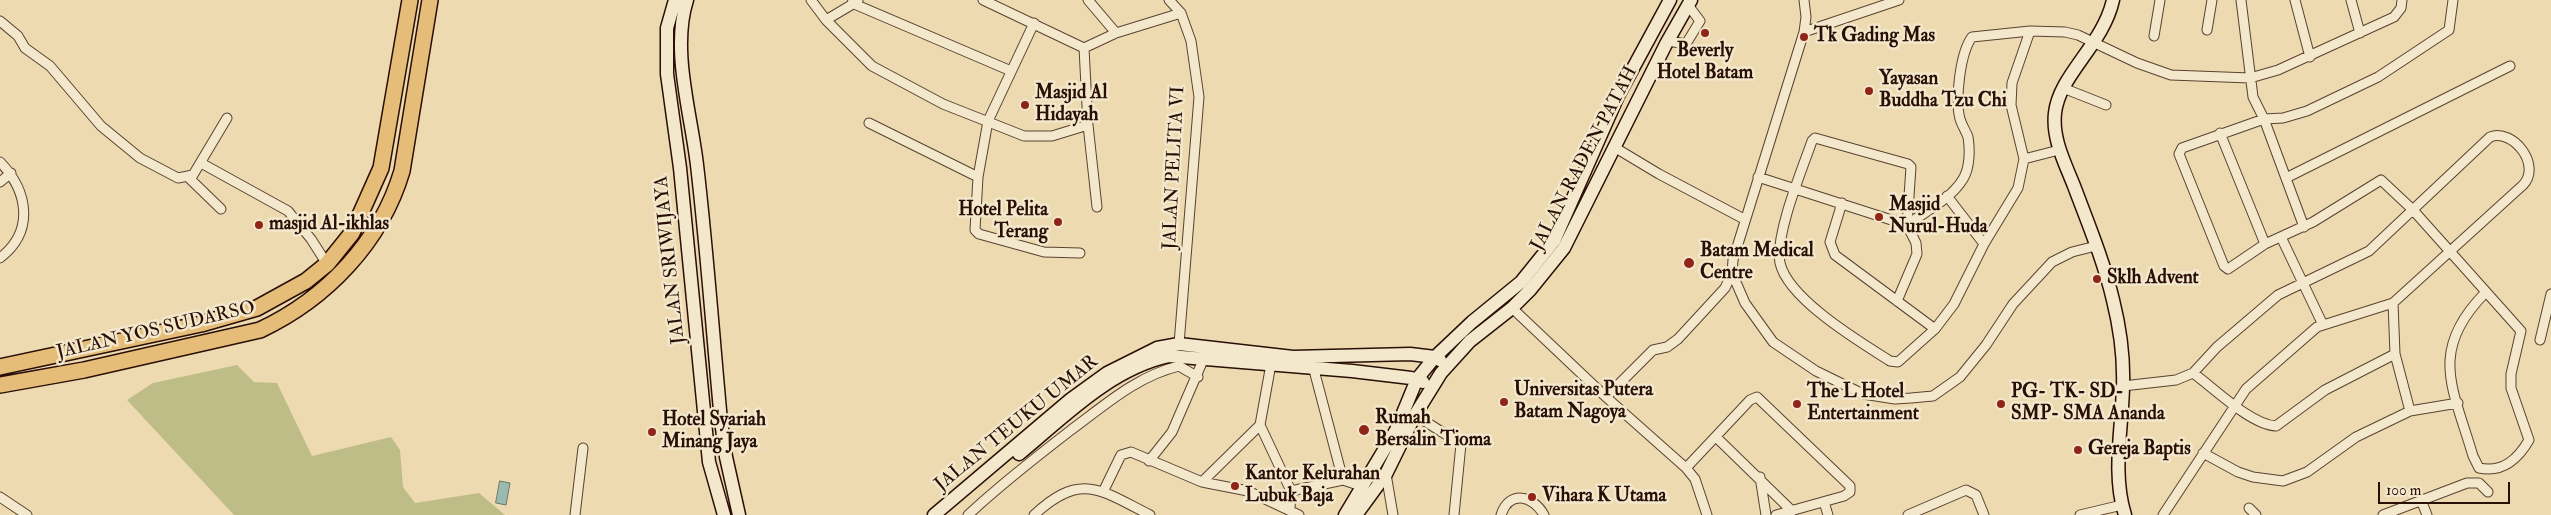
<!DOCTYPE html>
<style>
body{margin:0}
#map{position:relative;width:2551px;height:515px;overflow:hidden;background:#eddab0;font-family:"IM FELL Double Pica",serif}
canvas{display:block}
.scale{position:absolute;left:2378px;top:482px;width:132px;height:22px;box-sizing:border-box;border:2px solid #290f06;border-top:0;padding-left:6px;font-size:15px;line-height:18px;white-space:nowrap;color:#290f06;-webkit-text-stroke:4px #f3e7cc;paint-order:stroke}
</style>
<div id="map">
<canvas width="2551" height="515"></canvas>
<div class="scale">100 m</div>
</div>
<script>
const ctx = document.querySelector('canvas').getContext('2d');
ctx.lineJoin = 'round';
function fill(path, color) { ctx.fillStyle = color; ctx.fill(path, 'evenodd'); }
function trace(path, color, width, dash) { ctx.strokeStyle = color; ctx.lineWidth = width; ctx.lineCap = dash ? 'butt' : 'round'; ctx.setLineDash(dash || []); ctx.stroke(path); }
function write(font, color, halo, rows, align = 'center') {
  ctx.font = font + ' "IM FELL Double Pica",serif'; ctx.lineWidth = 5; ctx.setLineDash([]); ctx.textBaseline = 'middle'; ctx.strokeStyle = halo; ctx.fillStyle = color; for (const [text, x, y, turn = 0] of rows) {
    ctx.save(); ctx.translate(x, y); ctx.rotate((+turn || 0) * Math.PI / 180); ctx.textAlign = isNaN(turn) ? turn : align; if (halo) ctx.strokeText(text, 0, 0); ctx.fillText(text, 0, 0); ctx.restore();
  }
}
fill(new Path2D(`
 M237,365L254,382L277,383L312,456L391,437L400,450L403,487L415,503L479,493L505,515H234L127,400L153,383Z`), '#bfbd87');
const water = new Path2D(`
 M500,481L510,483L506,505L496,503Z`);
fill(water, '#99baae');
trace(water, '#6c766b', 1);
const street = new Path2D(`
 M811,0L826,20L872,66L943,104L1024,136H1052L1088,125
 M983,0L1084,48
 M1088,0L1116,33
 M1169,0L1181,13L1191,41L1199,97L1179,344
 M1804,0L1806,17L1804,32L1733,260L1732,273L1745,303L1773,342L1816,371L1863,394L1895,399L1911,398L1933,396L1960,377L1986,345L2013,304L2052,262L2072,252L2096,246
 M2241,0L2253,97L2264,119L2304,227
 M2295,0L2310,57
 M2351,0L2360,33
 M2453,0L2449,30L2378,77L2307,111L2283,118L2264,119L2182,148L2179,154L2224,266L2228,269L2265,244L2313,222L2381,180L2413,210L2521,331L2511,374V388L2529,440C2518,459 2503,473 2479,468L2473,456C2453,388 2428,351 2485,293
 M852,3L1011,71
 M826,20L858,1
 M0,21L18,36L25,48L50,66L101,126L140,158L178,178L193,175L227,118
 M1034,23L988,121L978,177L975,230L979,234L1044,252L1080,253
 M2207,30L2212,0
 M1804,32L1899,0
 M2154,36L2160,0
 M1668,41L1686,44L1700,21L1688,5
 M1084,48L1088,125L1097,207
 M1084,48L1116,33L1181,13
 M2063,88L2106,105
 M869,123L978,177
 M2220,133L2265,244
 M1614,147L1659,174L1744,219
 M2024,159L2059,150
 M0,162C28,191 35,231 0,258
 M201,163L288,211L311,239L327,264
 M188,177L221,209
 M1758,177L1907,225C1926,211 1951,199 1963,179C1970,168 1970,149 1968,137C1966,131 1962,126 1960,119C1955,100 1960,53 1972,37L2030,31L2065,32L2078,35L2137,63L2171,75L2250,78L2278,70L2394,17L2401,8L2402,0
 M2286,178L2510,66
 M0,182L11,173
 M1947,196L1984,244
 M1842,203L1830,242L1835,255L1935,329
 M2281,237L2323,325
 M1897,301L1917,254L1916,243L1907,225L1911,167L1908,164L1815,138L1812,141C1802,170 1775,234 1780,263C1788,299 1860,342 1890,361L1898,362L1935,329L1954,304L1984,244L2018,188L2024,159L2011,105L2012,83L2030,31
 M2393,303L2395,354L2410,411
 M1512,308L1606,397L1686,468L1695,479L1707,515
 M2540,340L2551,294
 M1271,364L1260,425L1291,491L1290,509
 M1314,370L1343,480
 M2123,386L2176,380L2193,373C2214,388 2251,425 2276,426L2325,390L2395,354
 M1606,397L1653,350L1667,347L1678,339L1725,288L1732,273
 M1415,415L1461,444L1454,515
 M1716,437L1792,511
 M2203,453L2238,472L2253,477L2283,481L2307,472L2356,437L2410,411L2458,403
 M1149,461L1172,432L1204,358
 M1686,468L1750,400L1757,397L1850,486V492L1844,496L1776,515
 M1386,474L1393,515
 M1760,477L1766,515
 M1202,482L1260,425
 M1291,491L1343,480L1364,487
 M1103,492L1121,455L1131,452L1202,482L1248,491L1299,515
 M0,497L27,515
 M2421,500L2427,515
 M1824,502L1828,515
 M2249,508L2256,515
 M575,515L583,448
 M968,515C1000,485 1036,457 1071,430C1105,405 1137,376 1179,366L1198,377
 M1034,515C1081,471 1100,490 1150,515
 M1501,515C1509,490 1533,495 1544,515
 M1908,515L1966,490L1976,495L1984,515
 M2080,515L2122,505
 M2163,515L2246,389L2317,327L2393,303L2523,185C2542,165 2513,128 2490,137L2369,251L2278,295L2217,347L2193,373
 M2383,515L2467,483H2479L2488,492`);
const secondary = new Path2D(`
 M675,0L667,28V74L680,168L709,462L724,515
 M687,0C671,50 691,113 697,165C707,250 713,336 721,421L726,457L739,515
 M2113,0C2103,45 2059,75 2055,113C2052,139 2065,163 2074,186C2088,223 2104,262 2113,300C2120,328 2124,358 2123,387C2122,429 2112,474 2125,515
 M1019,454C1064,417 1110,369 1169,356L1352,371L1411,378L1423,382
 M934,515L1071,399L1107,373L1157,348L1179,344L1293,357L1410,354L1435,357L1440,360
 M1345,515L1396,430L1417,379L1435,357L1472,322L1521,282L1554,241L1618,96L1670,0
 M1356,515L1386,474L1415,415L1441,373L1470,341L1512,308L1530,290L1564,248L1666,44L1691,0`);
const primary = new Path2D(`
 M0,367L201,324L257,308L306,281L327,264L352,233L381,168L410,0
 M0,385L84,370L260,330C326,299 381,242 402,171L430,0`);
trace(street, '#5a4230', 11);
trace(secondary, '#290f06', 15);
trace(primary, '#290f06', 18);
trace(street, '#f3e7cc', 9);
trace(secondary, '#f3e7cc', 12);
trace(primary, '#e6bd78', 15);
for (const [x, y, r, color] of [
 [1705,33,5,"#8f2418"],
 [1804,37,5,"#8f2418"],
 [1869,91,5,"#8f2418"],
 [1025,105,5,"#8f2418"],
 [1879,217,5,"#8f2418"],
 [1058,222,5,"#8f2418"],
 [259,225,5,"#8f2418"],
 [1689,263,6,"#8f2418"],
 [2097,279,5,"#8f2418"],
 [1504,402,5,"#8f2418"],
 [1797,404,5,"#8f2418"],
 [2001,404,5,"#8f2418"],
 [1364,430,6,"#8f2418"],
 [652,432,5,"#8f2418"],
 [2078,450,5,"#8f2418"],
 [1235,486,5,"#8f2418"],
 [1532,497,5,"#8f2418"]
]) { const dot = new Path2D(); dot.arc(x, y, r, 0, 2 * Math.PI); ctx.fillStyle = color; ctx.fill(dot); trace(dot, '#f3e7cc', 2); }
write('bold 19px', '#290f06', '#f3e7cc', [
 ["Tk Gading Mas",1814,37],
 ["Beverly",1705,52,"center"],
 ["Hotel Batam",1705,74,"center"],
 ["Yayasan",1879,80],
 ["Buddha Tzu Chi",1879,102],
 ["Masjid Al",1035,94],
 ["Hidayah",1035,116],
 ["Masjid",1889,206],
 ["Nurul-Huda",1889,228],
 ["Hotel Pelita",1048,211,"right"],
 ["Terang",1048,233,"right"],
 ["masjid Al-ikhlas",269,225],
 ["Batam Medical",1700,252],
 ["Centre",1700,274],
 ["Sklh Advent",2107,279],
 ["Universitas Putera",1514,391],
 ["Batam Nagoya",1514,413],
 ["The L Hotel",1807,393],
 ["Entertainment",1807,415],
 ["PG- TK- SD-",2011,393],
 ["SMP- SMA Ananda",2011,415],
 ["Rumah",1375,419],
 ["Bersalin Tioma",1375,441],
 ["Hotel Syariah",662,421],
 ["Minang Jaya",662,443],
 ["Gereja Baptis",2088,450],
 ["Kantor Kelurahan",1245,475],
 ["Lubuk Baja",1245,497],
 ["Vihara K Utama",1542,497]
], 'left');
write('19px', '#290f06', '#f3e7cc', [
 ["JALAN RADEN PATAH",1585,159,-62],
 ["JALAN PELITA VI",1175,168,-87],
 ["JALAN SRIWIJAYA",671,260,-96],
 ["JALAN YOS SUDARSO",156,331,-13],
 ["JALAN TEUKU UMAR",1017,424,-39]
]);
</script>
